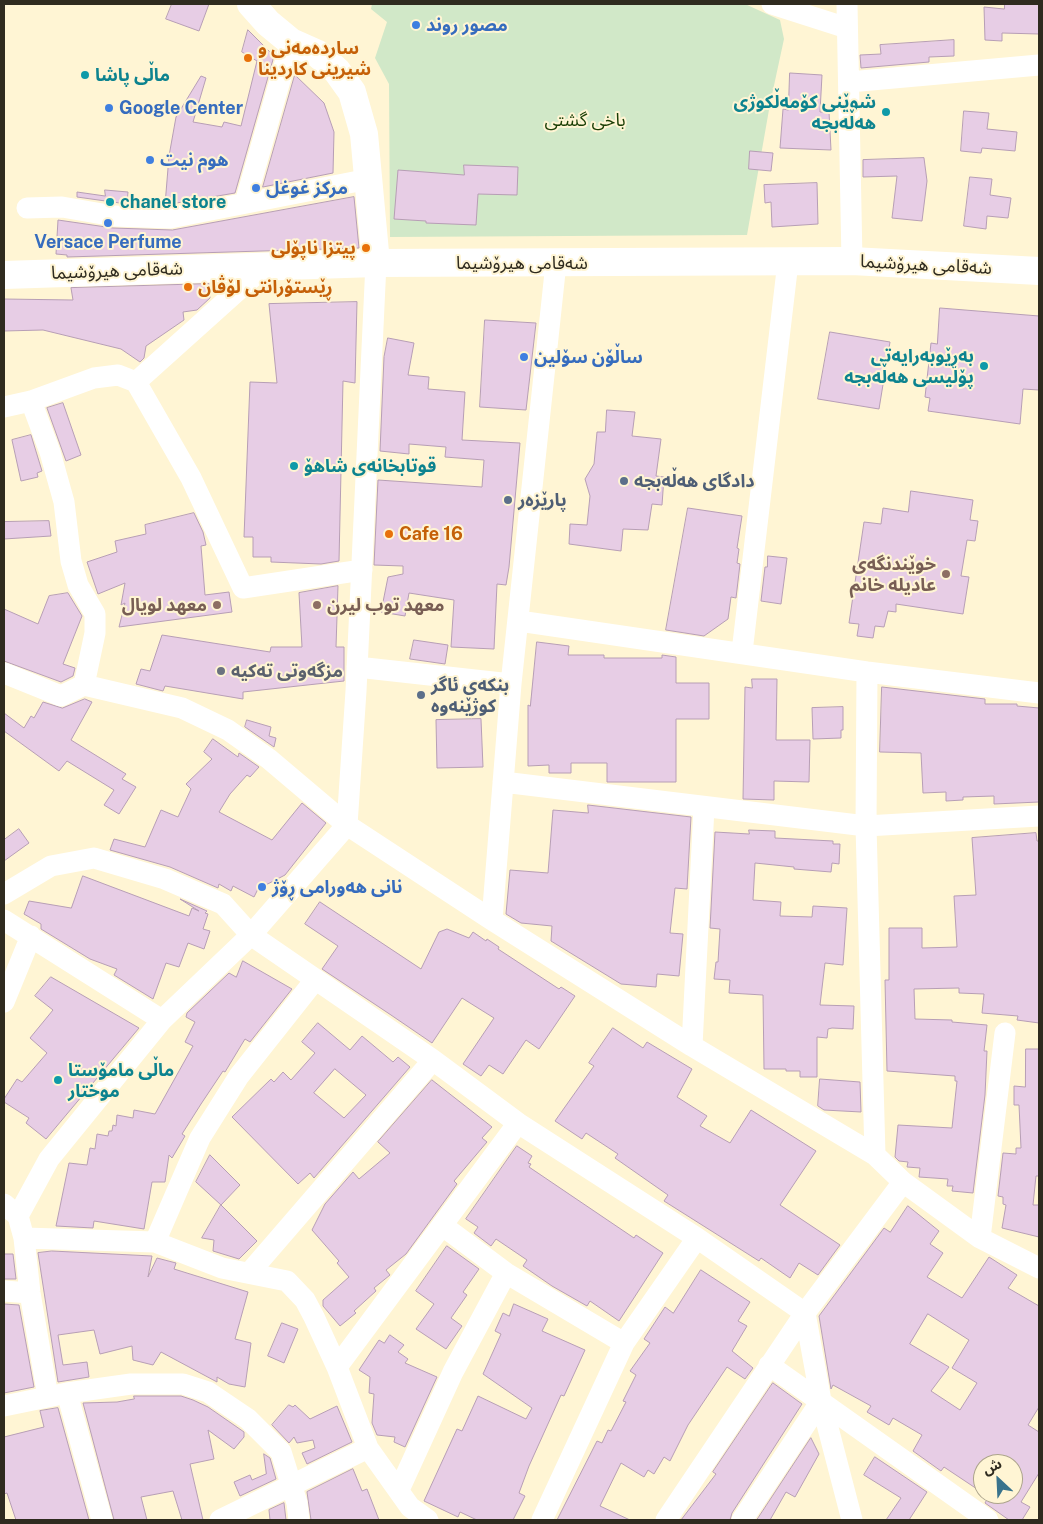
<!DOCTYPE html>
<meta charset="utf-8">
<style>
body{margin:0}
#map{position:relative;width:1043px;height:1524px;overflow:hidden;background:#fff5d4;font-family:"Public Sans","Noto Sans Arabic",sans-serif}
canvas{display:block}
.frame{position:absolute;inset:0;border:5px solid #2f2b1f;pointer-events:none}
.north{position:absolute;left:973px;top:1454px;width:50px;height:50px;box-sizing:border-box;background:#fff5d4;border:1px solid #aca48c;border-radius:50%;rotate:335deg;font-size:14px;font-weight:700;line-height:20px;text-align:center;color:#2f2b1f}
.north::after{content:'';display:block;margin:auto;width:18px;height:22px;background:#39738c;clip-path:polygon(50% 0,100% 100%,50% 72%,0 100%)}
</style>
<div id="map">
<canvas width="1043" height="1524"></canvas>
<div class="frame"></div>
<div class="north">ش</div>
</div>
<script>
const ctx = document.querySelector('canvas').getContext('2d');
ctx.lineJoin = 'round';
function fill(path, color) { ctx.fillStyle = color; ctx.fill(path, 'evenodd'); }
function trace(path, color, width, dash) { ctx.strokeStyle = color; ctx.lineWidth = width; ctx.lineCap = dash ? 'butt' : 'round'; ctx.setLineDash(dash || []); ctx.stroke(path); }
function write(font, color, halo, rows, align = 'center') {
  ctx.font = font + ' "Public Sans","Noto Sans Arabic",sans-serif'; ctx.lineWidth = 4; ctx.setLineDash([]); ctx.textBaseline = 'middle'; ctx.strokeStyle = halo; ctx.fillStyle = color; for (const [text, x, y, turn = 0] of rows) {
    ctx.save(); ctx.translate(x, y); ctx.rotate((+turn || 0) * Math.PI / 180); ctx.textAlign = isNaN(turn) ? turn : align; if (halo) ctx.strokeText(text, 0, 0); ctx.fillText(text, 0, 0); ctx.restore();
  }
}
fill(new Path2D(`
 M372,4H745L780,20L784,39L770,104L747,235L390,237L389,84L375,58L387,22L371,9Z`), '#d1e8c8');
const building = new Path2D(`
 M172,4H209L199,31L166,19Z
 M1005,4H1039V34L1002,33V41L985,40L984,7L1004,9Z
 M248,30L274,56L235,193L165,205L169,156L176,117L201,76L206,78L193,122L222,127L224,122L241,126L257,61L242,52Z
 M954,40V56L929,57V62L861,68L860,55L881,54L880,45Z
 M790,73L822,75L820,112H829L831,150L780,148L783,109L788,110Z
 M295,75L324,103L334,132L333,173L263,187Z
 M964,111L989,113L987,129L1017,132L1015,151L982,148L981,153L961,151Z
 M750,151L773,153L771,171L749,169Z
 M924,158L927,181L922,221L892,218L897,176L863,177V160Z
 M464,165L518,167L517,195L478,194L476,225L426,223V221L394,219L398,170L464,175Z
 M970,177L992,179L990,195L1011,198L1008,218L987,216L986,229L964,226Z
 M817,183L818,224L772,227L771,202L765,203L764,185Z
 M105,190L128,192L127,204L77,197V192L105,196Z
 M354,197L359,248L67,257V255L56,254L58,220L113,228L172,230Z
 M209,284L210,298L197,310L183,312L184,320L146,346L144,358L140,362L121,349L43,330L4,331V299L73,300L71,288Z
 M357,302L355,383L343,381L339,561L321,564L271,562V557H253V537H244L250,382L277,383L269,304Z
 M940,308L1039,316V390L1023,389L1020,424L928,411L930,398L925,397L931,343L937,344Z
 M485,320L536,323L526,410L480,407Z
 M830,332L890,342L879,409L818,399Z
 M388,338L414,343L408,375L429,377L428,389L465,392L462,440L520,443L509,567L506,585L497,584L494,649L451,647L454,600L409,593L405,616L381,612L388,577L403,574V566L374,565L378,480L482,487L484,460L445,457L446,447L409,444V454L380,451L384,357Z
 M63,403L81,455L66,461L47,408Z
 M607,410L635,412L632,436L661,439L656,476L664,477L662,505L652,504L648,530L623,529L621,551L569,544L570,524L587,525L590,496L585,479L594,464L597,432H605Z
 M31,435L42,471L37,473L38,477L21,481L12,440Z
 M911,491L973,500L970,520L978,521L975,541L967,540L961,576L969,577L963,614L896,604V612L888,611L884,627L875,626L873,638L857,636L859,624L849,623L864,522L881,524L883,508L908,512Z
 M688,508L742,516L737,548L739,549L737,563L740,564L736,598L731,597L728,619L704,636L666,630Z
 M194,513L203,532L206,545L201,546L205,595L229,592L232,612L119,627L125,603L121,605L125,583L98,594L87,562L117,552L115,541L146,534L145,525Z
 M49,521L51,536L4,539V522Z
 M768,556L787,558L781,604L761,601L765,567H767Z
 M338,586L336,647H344V681L243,692V699L165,686L163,691L136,684L141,669L150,671L162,635L270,652L271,647H302L299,593Z
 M68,593L82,616L63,664L75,668L73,676L61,682L4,661V609L38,624L49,596Z
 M414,640L448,645L445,664L410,659Z
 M537,642L569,646L568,655H604V658H662V655L676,657V683H709V719H676V782H607V763H571V773H549V765L528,766V705L530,706Z
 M752,679H777L776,740H810L809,782L774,781V800L743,799L745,687L752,688Z
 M882,687L985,699V704H1017V706L1039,708V802L994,804V796L963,797V800L946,801V792L923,793L921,753L880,752Z
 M85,699L92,702L71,740L126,774L122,779L136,787L119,814L104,805L114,790L67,761L59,771L4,731V713L24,728L31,716L34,718L43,702L62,708Z
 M843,707V730H841V738L813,739L812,708Z
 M481,719L483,767L437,768L436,720Z
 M247,720L271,727L269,736L276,738L274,747L245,727Z
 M213,739L238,757L239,753L259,767L250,777L247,775L230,794L219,812L272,840L302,803L326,823L285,875L258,889L254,897L233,886L231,891L219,884L218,888L170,867L110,850L114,839L145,847L161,810L178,817L191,789L186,784L212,759L204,752Z
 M588,805L691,817L687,889L675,888L670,933L683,934L679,976L657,974L656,987L621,984L551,941L552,926L521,923L506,914L510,870L548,873L553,810L588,813Z
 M19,829L29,843L4,861V840Z
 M749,830L775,831V838L833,841V844H840L839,864L832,863L831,872L794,869V867L755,863L753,900L781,902L780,916L812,917L813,906L847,908L843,965L825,963L820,1005L854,1006L853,1029L832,1028L828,1029L827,1038L817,1037V1077H800V1071H786V1069H764L763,995L729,993L730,980L714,979L716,962H718L720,929L710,928L715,832L749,834Z
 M1036,833L1037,841H1039V1023L1017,1020L1018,1016L982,1013L984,994L959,993V988L914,989L915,1019L952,1020V1022L987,1025L984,1051H987L985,1095L973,1193L952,1191L953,1186H947L948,1179L919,1177L920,1168L907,1167L908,1162L899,1161L895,1157L898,1125L952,1128L957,1081H955V1076L887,1071L885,980H889V928H922V948L957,947L954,896L976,895L972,838Z
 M83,876L189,916L192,908L199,911L180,899L207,911L205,913L208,914L203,929L210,931L204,949L188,943L179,967L166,963L153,999L114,975L117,969L90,959L41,929V924L24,914L29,901L71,908Z
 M320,902L421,969L439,932L447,929L469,938L473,932L486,941L487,939L499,947L498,949L559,989L561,987L575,996L539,1049L526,1040L503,1074L489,1065L481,1076L463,1064L494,1018L462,998L432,1043L391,1015L322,969L338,946L305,924Z
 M243,961L292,989L250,1042L245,1039L225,1072L223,1071L201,1104L182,1134L185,1136L172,1158L169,1155L165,1182H152L144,1229L94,1221L93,1228L56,1226L69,1163L87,1165L90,1148L95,1149L97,1134L108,1136L109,1131H112L113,1125L116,1126L117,1115L133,1118L134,1110L155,1114L193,1046L185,1042L195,1022L186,1017L187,1013L229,973L236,977Z
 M51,977L139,1028L46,1139L26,1123L29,1118L4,1102V1099L17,1079L22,1082L47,1053L30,1038L53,1010L35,996Z
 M318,1023L350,1050L362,1036L393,1062L398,1057L410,1067L314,1178L310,1173L298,1184L232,1117L271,1079L274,1082L283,1072L291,1080L315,1053L302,1042ZM335,1069L366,1095L344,1118L314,1093Z
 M613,1028L643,1048L647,1042L692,1069L677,1097L707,1116L700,1126L730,1143L751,1110L816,1151L780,1205L840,1245L818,1275L799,1263L790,1278L761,1258L759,1261L664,1201L668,1195L615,1158L618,1154L586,1133L582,1139L555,1121L594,1066L589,1063Z
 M1026,1049H1039V1176H1036L1033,1205H1039V1237L1002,1228L1006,1205L1003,1204V1197L998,1196L1003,1153L1016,1154V1148H1021L1019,1105H1014V1086L1025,1087Z
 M820,1079L860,1082L861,1112L824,1110L818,1106Z
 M432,1080L492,1127L482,1138L487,1142L454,1181L457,1184L406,1254L386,1270L390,1275L374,1288L376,1291L354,1311L356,1313L340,1326L323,1306V1300L349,1277L337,1263L339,1261L312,1230L325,1204L353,1172L359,1179L390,1153L378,1142Z
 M517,1146L532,1156L528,1163L531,1164L529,1167L634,1238L636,1235L663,1253L619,1321L590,1301L587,1306L552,1286L523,1266L527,1260L496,1239L491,1246L474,1233L478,1227L466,1219Z
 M210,1155L240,1185L221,1205L196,1182Z
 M221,1205L257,1241L239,1259L213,1251L214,1240L202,1238Z
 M908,1206L939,1231L930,1244L943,1253L927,1277L962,1298L989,1257L1017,1275L1008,1288L1039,1306V1407L1028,1425L1039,1432V1473L1021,1502L1030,1507L1022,1520H1009L985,1503L990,1494H1013V1464H983V1493L944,1467L941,1471L913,1451L922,1435L893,1418L889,1425L867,1412L871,1406L833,1385L831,1389L819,1316L884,1228L890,1232ZM928,1314L969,1340L952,1368L977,1383L960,1410L931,1391L949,1367L910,1344Z
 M447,1246L479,1269L463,1292L467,1295L451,1318L462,1326L446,1349L416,1329L434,1304L416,1291Z
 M52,1251L152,1256L148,1277L157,1258L176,1263L174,1269L248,1292L235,1339L251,1343L245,1387L229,1384L217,1377V1382L161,1352L153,1365L133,1360L132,1346L100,1354L94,1330L58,1335L63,1365L87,1362L89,1377L58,1382L38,1253Z
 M4,1254H13L16,1279H4Z
 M701,1270L750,1302L738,1321L747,1326L732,1351L753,1368L745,1379L727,1367L688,1425L670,1461L664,1457L654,1474L648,1470L644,1477L621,1463L600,1506L630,1520H557L597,1441L602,1443L608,1430L611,1431L626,1402L623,1401L636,1375L630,1371L650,1343L644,1339L665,1307L673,1313Z
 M4,1304L19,1305L34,1387L4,1393Z
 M514,1304L548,1319L542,1331L585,1350L564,1396L561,1395L529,1466L519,1493L525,1496L513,1520H477L460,1512L458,1517L424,1501L457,1429L462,1431L478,1396L526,1419L532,1408L483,1374L501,1334L495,1331L503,1313L509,1316Z
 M282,1323L298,1329L284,1363L268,1356Z
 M390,1335L404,1345L398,1352L408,1359L405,1363L437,1377L405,1447L394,1442L395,1437L377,1435L372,1423L374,1394L369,1393L370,1377L359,1370L379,1340L384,1343Z
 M773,1383L802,1404L732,1513L730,1520H681L716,1474L713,1472Z
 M134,1396H181L193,1400L208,1407L244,1432V1437L234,1449L208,1430L214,1459L190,1464L203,1520H182L173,1491L141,1497L147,1520H114L83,1403L117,1402L134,1399Z
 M289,1405L293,1407L295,1405L310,1419L337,1406L352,1442L307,1464L302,1453L315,1448L313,1440L297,1443L294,1437L289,1443L272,1425Z
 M58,1408L89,1520H16L7,1493L4,1494V1437L44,1427L40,1411Z
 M811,1438L819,1454L795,1497L786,1492L770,1520H757Z
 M264,1454L270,1458L276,1479L240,1496L234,1482L250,1475L252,1480L266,1474Z
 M875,1457L927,1492L909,1520H886L901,1498L864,1475Z
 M353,1469L362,1491L367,1489L379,1520H311L307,1492Z
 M284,1503L286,1520H270L269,1510Z`);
fill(building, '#e7cde5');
trace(building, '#b79eb5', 1);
trace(new Path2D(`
 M772,4L847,28
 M847,4L852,261
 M849,82L1039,65
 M245,203L291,42
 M27,208L62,207L114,216L170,218L369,179
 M136,382L264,267
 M31,401L50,452L64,502L71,561L78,585L95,614V633L84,685
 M4,407L31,401L94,378L118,375L136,382L191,478L243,588L362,570
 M519,621L867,672L1039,693
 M742,652L788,262
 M357,667L511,684L556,263
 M867,672L866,826L875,1155
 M4,673L61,696L84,685L182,708L228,730L269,759L347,825L492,920L692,1046L875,1155L903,1182L980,1238L1039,1268
 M503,782L866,826L1039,816
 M4,894L51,866L94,858L165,879L223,904L251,935L433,1060L518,1123L697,1238L805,1313L821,1401L852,1520
 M4,920L162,1020
 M492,920L511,684
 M4,1002L31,936
 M692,1046L704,807
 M4,1204L18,1216L24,1238L30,1293L48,1397
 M18,1216L49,1159L162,1020L251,935L347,825L356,691L376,263
 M443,1226L506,1273L624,1343
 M24,1238L155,1242L222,1268L287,1281L305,1300L314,1317L337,1367L368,1448L410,1507L428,1520
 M980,1238L1005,1033
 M155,1242L200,1138L239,1076L315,980
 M250,1272L433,1060
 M4,1291L30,1293
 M769,1365L988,1520
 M337,1367L518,1123
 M67,1393L102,1520
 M4,1406L67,1393L131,1384H183L208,1392L248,1419L281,1452L297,1503L299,1520
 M399,1490L453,1372L506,1273
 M220,1520L368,1448
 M542,1520L624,1343L697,1238
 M666,1520L805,1313L903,1182
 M742,1520L821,1401`), '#fff', 21);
trace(new Path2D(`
 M251,4L268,23L291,42L318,54L337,71L352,92L364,134L376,263
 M4,275L376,263L852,261L1039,271`), '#fff', 28);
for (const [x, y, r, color] of [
 [416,25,5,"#3f7fe0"],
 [248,58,5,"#e8710a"],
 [85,75,5,"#0f9aa8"],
 [109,108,5,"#3f7fe0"],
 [886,112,5,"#0f9aa8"],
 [150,160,5,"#3f7fe0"],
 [256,188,5,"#3f7fe0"],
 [110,202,5,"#0f9aa8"],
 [108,223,5,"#3f7fe0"],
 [366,248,5,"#e8710a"],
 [188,287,5,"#e8710a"],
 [524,357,5,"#3f7fe0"],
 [984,366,5,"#0f9aa8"],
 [294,466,5,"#0f9aa8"],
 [624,481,5,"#5c6f8a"],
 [508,500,5,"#5c6f8a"],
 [389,534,5,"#e8710a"],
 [946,574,5,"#8d6e63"],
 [217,605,5,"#8d6e63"],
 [317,605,5,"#8d6e63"],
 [221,671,5,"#6b7280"],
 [421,695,5,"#5c6f8a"],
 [262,887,5,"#3f7fe0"],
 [58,1080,5,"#0f9aa8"]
]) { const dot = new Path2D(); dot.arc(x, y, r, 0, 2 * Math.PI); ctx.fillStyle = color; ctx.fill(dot); trace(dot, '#fff5d4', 2); }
write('bold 18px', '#366cbe', '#fff5d4', [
 ["مصور روند",426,25],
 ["Google Center",119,108],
 ["هوم نيت",160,160],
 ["مركز غوغل",266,188],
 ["Versace Perfume",108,242,"center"],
 ["ساڵۆن سۆلین",534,357],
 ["نانی هەورامی ڕۆژ",272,887]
], 'left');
write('bold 18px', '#c56008', '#fff5d4', [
 ["ساردەمەنی و",258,48],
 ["شیرینی کاردینا",258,69],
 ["پیتزا ناپۆلی",356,248,"right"],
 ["ڕێستۆرانتی لۆڤان",198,287],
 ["Cafe 16",399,534]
], 'left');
write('bold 18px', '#0d838f', '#fff5d4', [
 ["ماڵی پاشا",95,75],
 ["شوێنی کۆمەڵکوژی",876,102,"right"],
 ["هەڵەبجە",876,123,"right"],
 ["chanel store",120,202],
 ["بەڕێوبەرایەتی",974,356,"right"],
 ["پۆلیسی هەڵەبجە",974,377,"right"],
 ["قوتابخانەی شاهۆ",304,466],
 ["ماڵى مامۆستا",68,1070],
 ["موختار",68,1091]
], 'left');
write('18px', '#1a3e05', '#fff5d4', [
 ["باخی گشتی",585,120]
]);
write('18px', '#2f2b1f', '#fff5d4', [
 ["شەقامی هیرۆشیما",522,263],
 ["شەقامی هیرۆشیما",926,265,3],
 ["شەقامی هیرۆشیما",117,271,-2]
]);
write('bold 18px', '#4e5e75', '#fff5d4', [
 ["دادگای هەڵەبجە",634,481],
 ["پارێزەر",518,500],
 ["بنکەی ئاگر",431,685],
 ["کوژێنەوە",431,706]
], 'left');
write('bold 18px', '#785e54', '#fff5d4', [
 ["خوێندنگەی",936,564],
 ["عادیلە خانم",936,585],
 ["معهد لويال",207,605],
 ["معهد توب ليرن",327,605,"left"]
], 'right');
write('bold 18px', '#5b616d', '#fff5d4', [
 ["مزگەوتی تەکیە",231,671]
], 'left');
</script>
